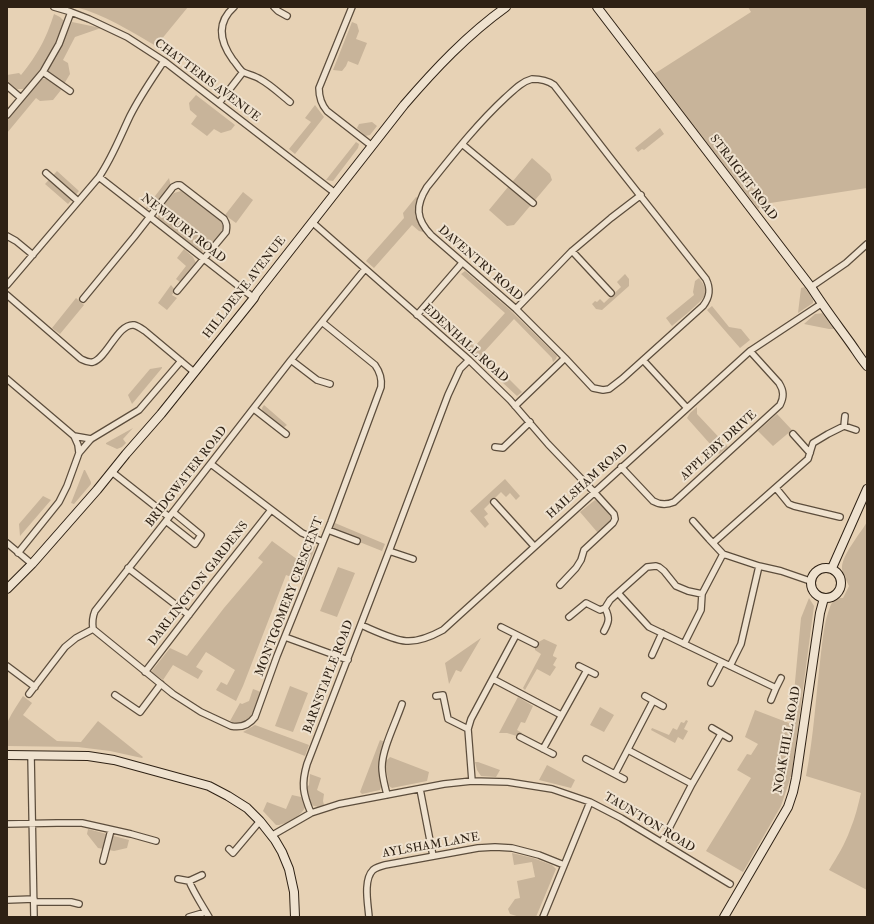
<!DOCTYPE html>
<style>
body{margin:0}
#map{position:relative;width:874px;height:924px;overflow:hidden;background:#e7d2b5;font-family:"IM FELL Double Pica",serif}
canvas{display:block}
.frame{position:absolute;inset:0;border:8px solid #2e2114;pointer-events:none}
</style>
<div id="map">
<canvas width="874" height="924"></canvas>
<div class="frame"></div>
</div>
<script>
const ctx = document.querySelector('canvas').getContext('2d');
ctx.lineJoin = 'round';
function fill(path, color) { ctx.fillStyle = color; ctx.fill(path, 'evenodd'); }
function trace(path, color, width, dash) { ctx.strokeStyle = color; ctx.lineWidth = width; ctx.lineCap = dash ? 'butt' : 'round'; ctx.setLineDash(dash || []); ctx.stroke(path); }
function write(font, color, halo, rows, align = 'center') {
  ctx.font = font + ' "IM FELL Double Pica",serif'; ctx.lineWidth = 4; ctx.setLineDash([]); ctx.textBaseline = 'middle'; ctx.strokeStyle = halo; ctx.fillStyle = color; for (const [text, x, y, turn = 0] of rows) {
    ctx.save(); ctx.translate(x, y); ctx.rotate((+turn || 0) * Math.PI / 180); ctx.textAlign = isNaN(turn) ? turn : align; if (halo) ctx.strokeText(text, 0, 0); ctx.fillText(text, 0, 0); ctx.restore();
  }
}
fill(new Path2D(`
 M75,7H188L156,46C130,31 104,14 75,7Z
 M748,7H867V188L764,204L758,209L654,74L751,12Z
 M54,14L60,17L64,21C63,26 60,31 58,36C50,55 39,72 25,89H17L7,81V75L19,73L21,75C38,54 46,39 54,14Z
 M72,22L101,28L75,37L63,60L68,63L70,74L64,84L46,72L62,44Z
 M352,22L357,24L359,31L356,39L367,43L358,65L348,61L346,66L342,71L333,70Z
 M47,78L60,87L61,90L53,100L40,101L36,98L7,133V121L41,79Z
 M196,95L235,125L231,130L221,133L214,129L207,136L191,124L197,116L190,110L189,103Z
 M315,105L324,117L295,154L289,149L311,122L305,118Z
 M372,122L377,126L370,135L365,136L357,128L359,124Z
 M660,128L664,134L644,150L642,149L638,152L635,148Z
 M356,142L359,144L358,148L333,181L326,180Z
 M532,158L550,174L552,180L514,225L507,226L489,210Z
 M57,171L79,191L68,204L45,184Z
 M169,178L171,187L154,209H145Z
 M181,191L221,221L223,226L222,231L207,250L201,252L158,218V212L174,193Z
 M243,192L253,200L236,223L225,215Z
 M416,197L418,198L415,216L423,232L419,231L412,225L374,268L366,261L404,218L403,213Z
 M184,249L193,257L196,263L181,283L176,279L186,266L177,258Z
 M465,271L509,309L557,356L556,359L553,362L552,358L514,319L483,353L522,392L517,396L473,355L428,315L427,313L431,307L475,346L505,313L461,274Z
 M625,274L629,279V286L602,310L596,309L592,304L595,301L597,302L600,299L604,303L621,287L617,282Z
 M699,278C703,283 707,289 705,295C702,302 679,320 672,326L666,318L694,295L693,292L695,281Z
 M171,285L175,290L172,295L177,298L167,310L158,303Z
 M805,287L813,300V303L798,313L801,288Z
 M76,298L84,305L60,334L52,328Z
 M712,306L729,327L741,329L750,340L740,348L707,310Z
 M824,313L836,329H829L804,324L815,314Z
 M162,367V368L132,404L128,395L150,369Z
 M264,405L287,425L283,428L263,413L262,408Z
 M697,407V414L728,447L719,454L687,418L690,413Z
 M777,414L792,430L773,446L758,431Z
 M133,428L123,439L126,443L122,447L117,449L106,444V443Z
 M84,470H85L91,482V484L74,504L71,503Z
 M505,479L520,496L516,500L510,493L506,497L501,492L484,509L488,514L484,517L489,524L485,528L470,511Z
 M43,496L51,500L20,536L19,524Z
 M595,500L601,503L610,516V522L598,533L580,512Z
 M867,522V890L829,870C837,857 845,844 850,830C855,818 858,806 861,793L806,776C814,735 816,694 821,653C823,638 824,622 830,607C831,603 834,600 838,598H843L849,586C847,582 843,574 842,569C841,556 860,534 867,522Z
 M335,523L385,544L382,551L357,541L332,529Z
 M272,541L298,560L310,543L314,544L315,548L302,581L286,575L243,686L236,701L216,690L221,682L227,685L235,670L206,652L196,667L203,671L198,679L173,665L163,680L151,672L170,648L187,656L224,608L263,562L258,558Z
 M338,567L355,573L337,617L320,611Z
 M809,598L814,606L792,773L781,806L743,872L706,851L751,778L737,770L747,754L751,755L758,744L745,737L755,710L789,723L792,714L801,618Z
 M481,638L461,672L456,670L449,684L445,663Z
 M544,639L557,645L553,655V656L557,658L553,665L556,667L550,676L537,669L525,690L523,688L541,654L535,650V644Z
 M290,686L308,693L293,732L275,726Z
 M253,689L261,692C255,707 251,730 230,721L240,703L242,704L249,701Z
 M23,696L32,703L23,715L57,741L81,742L98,721L143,757L142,758L110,751L78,747L7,746C7,738 6,728 8,721C12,712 18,704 23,696Z
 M518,697L533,706L525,723L521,722L517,730L522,733L520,737L507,733H499Z
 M600,707L614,715L604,732L590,725Z
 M686,720L688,721L684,729L688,731L683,740L678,737L675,743L651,730L652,728L669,735L673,728L677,730L681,722L684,723Z
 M255,725L309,745L305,756L243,732Z
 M380,740L385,742C380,760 378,769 381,787L380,790L362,794L360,792Z
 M390,757L429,772L427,781L392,788L389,786L386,768V761Z
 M475,762H478L500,770L496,777L481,776L477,770Z
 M547,765L575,780L571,788L539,780Z
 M310,774L321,778L317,790L324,794L323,801L324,805L318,807L311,805L306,788L309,785Z
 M292,795L301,797L305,807C303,814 289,823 282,824C280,825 278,825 276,825L263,811L267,802L286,809Z
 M619,799L638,807L634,817L614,807Z
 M88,829L129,840L127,848L114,851L98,848L87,834Z
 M512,853L533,858L552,865L556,869L536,917H520L510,914L508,909L515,899L520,898L517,881L535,877L532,862L514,865Z`), '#c8b49a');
const street = new Path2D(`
 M54,7L71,12L89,19L127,37L164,61L335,193
 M234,7C216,23 220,42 233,60C236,63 239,69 243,72C247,74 255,76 260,79C271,85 280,94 290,102
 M274,7L278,11L287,16
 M352,7L319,88C319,97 321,104 327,111L372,146
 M43,72L70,91
 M532,79C541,79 547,80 554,85L612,160L706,279C711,289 710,297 703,306L622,379L609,389L603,390L593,388L565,358L516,309L431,235C416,219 415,206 427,187C452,156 476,125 505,98C514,90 521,82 532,79Z
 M7,86L21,98
 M219,103L243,72
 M7,115L43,72L59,44L71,12
 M462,144L533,203
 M46,173L78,201
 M99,177L254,298
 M312,222L469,360L510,400L548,444L594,492L614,514L615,519L613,523L584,550L581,560L576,568L560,585
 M7,236L16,241L33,255
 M572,251L611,293
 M7,285L99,177C112,158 120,137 130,116C140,96 152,79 164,61
 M811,287L846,263L867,244
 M7,295L81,359C85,361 88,363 93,362C107,358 118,323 134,325C138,326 142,329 145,331L194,372
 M83,299L134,237L173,187L177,185H180L224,219C227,224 227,226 226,232L177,291
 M516,309L572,251L611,218L641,195
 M417,315L462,263
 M291,360L317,380L330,384
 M643,360L687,408
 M7,379L74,436L78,445L79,453
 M515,406L565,358
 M254,409L286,434
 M844,426L845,416
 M793,434L810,453
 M74,436L91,439
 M495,447L503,448L530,422
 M211,464L302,533L323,542
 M621,467L653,501C660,505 667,505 674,502L780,405C784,397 784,391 779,383L750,351
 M112,472L169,517
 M776,488L789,504L794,506L840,517
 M494,502L534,546
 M166,521L195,544L201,535L173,512
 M693,521L709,539L723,554L759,566L781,571L810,581
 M328,530L357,541
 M7,543L32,564
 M713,543L808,459L813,443L828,434L844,426L856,430
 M389,551L413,559
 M18,553L59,502L67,486L79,453L91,439L139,410L181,361
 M128,568L189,615
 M618,593L649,627L776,688L781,678
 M569,617L586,603L600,610L605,608L610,600L647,567L656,566L659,567L664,571L676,586L688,591L702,594
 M361,625C373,630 393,640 406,641C419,642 432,636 443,630L750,351L821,304
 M501,627L535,644
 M93,629L173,694L201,712L231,726C241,728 249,725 255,717L277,656L331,522L381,387C382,379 380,372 375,365L322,322
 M604,631C609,622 610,618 605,608
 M285,637L348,660
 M684,644L701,610L702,594L723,554
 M652,655L662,633
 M7,666L35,687
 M579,666L595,674
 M730,666L741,644L759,566
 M145,672L211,586L271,510
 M493,679L561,715
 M711,683L722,662
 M29,694L65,647L76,638L93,629C92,622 92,618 95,611L173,512L291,360L365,269
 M115,695L140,712L161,684
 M436,696L443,695L448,719L468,729
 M645,696L663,706
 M771,700L776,688
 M712,728L729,738
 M520,737L553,754
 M543,749L587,670
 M628,750L692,784
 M31,755L34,917
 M586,759L624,779
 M615,774L653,701
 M472,781L468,729L471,719L516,635
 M420,789L433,856
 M387,795C385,786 382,777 382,767C382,749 396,722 402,704
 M311,813C303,794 301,784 307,764L388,554L448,395L460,369L469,360
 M7,824L57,823H82L131,834L156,841
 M271,836L311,813L339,804L444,784L472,781L508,782L552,789L590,802L621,818L730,884
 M662,842L692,784L721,734
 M229,849L233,853L260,821
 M103,861L111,830
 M178,879L189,881L202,875
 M189,881C194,893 202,905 209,917
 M7,900L34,899
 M34,902H71L79,904
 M189,917L206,912
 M369,917C368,904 363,880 373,870C377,867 381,866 385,865L478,848L495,847L512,848L539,855L564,865
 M543,917L590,802`);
const secondary = new Path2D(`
 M597,7L811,287C823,306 836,323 849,341C855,349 860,358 867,366
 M811 583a15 15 0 1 1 30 0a15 15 0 1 1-30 0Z
 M832,568L867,489
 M7,589L32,564L97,490L126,454L161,414L254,298L256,294L404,105C435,69 467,35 506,7
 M7,755L88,756L114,760L209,786L228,796L247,808L260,821L275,840L282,852L289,869L294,892L295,917
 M724,917L788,807L793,792L796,778L820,613L824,598`);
trace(street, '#5c4d3c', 8);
trace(secondary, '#2e2114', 10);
trace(street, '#efe2cf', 5.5);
trace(secondary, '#efe2cf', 8);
write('12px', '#2e2114', '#efe2cf', [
 ["CHATTERIS AVENUE",207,81,37],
 ["STRAIGHT ROAD",743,178,53],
 ["NEWBURY ROAD",183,229,38],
 ["DAVENTRY ROAD",480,264,41],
 ["HILLDENE AVENUE",245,288,-52],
 ["EDENHALL ROAD",465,344,42],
 ["APPLEBY DRIVE",719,446,-42],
 ["BRIDGWATER ROAD",187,477,-52],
 ["HAILSHAM ROAD",588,482,-42],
 ["DARLINGTON GARDENS",199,584,-52],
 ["MONTGOMERY CRESCENT",290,597,-69],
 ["BARNSTAPLE ROAD",329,677,-69],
 ["NOAK HILL ROAD",788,740,-80],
 ["TAUNTON ROAD",649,823,31],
 ["AYLSHAM LANE",431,846,-10]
]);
</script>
